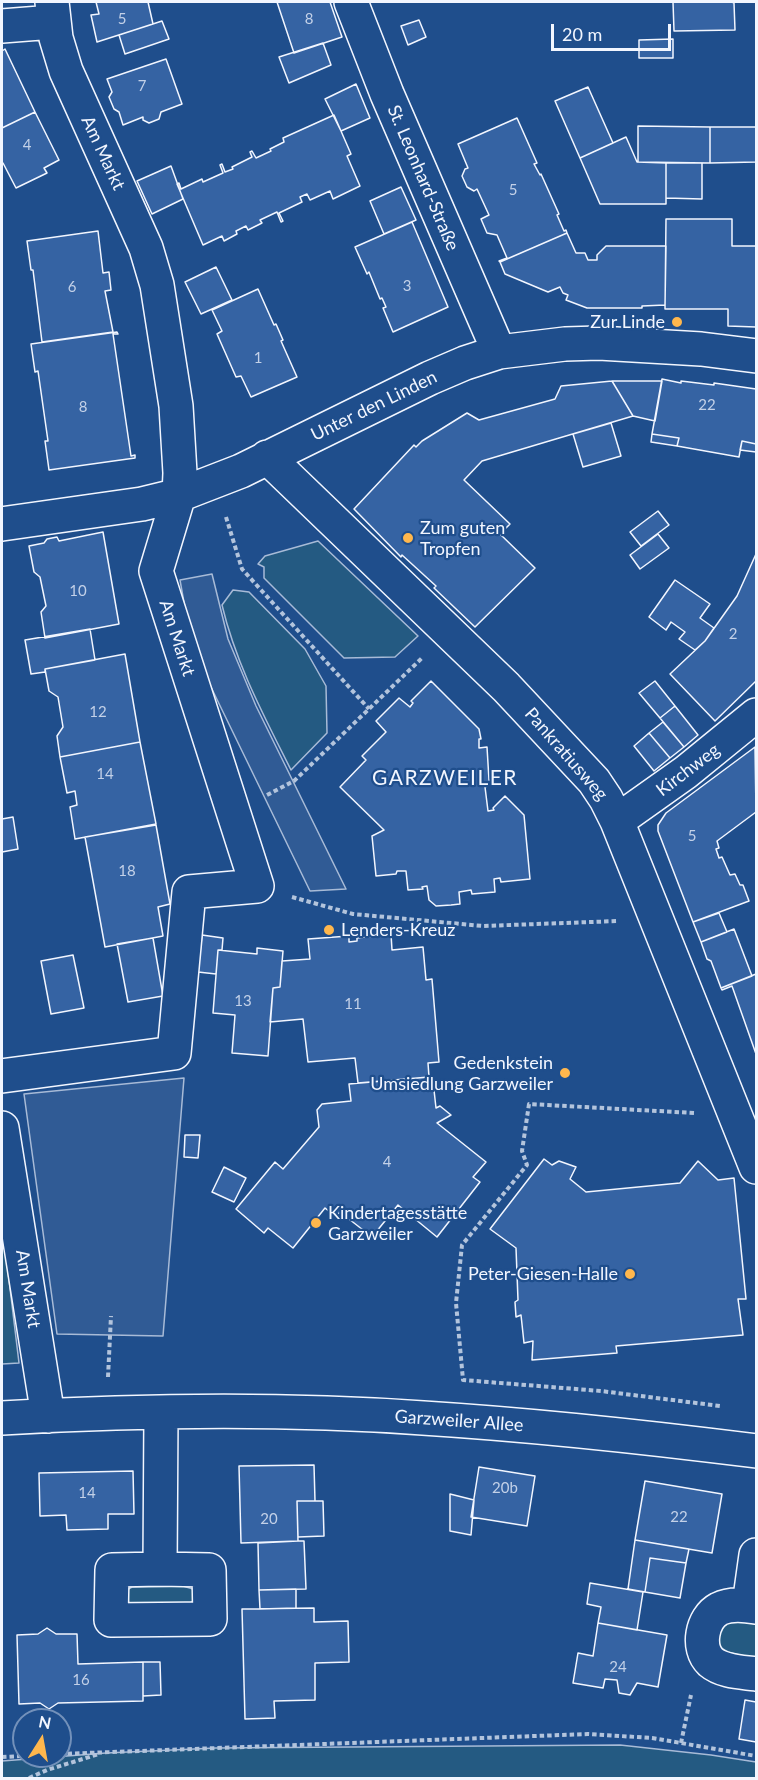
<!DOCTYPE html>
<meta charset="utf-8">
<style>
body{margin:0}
#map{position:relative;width:758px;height:1780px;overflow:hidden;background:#1f4e8c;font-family:Lato,sans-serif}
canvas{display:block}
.frame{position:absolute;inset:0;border:3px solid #f2f6ff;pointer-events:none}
.north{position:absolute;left:12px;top:1708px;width:60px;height:60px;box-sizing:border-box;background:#1f4e8c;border:2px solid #7391ba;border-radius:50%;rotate:11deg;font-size:16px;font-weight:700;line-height:24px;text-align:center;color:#f2f6ff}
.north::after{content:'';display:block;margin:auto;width:21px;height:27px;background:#ffb74d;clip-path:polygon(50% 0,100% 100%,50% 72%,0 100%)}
.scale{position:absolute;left:551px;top:24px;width:120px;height:27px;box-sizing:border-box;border:3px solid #f2f6ff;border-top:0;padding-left:8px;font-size:18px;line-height:21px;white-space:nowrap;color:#f2f6ff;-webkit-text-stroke:4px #1f4e8c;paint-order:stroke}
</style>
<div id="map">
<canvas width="758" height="1780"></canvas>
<div class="frame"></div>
<div class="north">N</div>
<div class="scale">20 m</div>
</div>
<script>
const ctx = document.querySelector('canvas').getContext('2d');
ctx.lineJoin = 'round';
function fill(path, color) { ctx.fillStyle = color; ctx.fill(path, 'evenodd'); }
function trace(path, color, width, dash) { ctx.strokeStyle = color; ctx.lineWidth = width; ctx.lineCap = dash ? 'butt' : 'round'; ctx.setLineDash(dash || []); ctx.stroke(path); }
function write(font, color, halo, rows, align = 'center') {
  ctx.font = font + ' Lato,sans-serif'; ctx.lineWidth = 4.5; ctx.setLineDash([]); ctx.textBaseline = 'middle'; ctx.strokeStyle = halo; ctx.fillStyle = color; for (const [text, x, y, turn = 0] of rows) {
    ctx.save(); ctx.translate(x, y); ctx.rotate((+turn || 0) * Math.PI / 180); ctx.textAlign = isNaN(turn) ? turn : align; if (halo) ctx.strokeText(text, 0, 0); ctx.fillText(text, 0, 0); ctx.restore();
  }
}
const green = new Path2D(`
 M318,541L418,636L395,657L344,658L264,578V567L258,564L265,556Z
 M233,590L249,592L305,649L326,686L327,733L291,770C264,716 236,664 222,605Z
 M2,1222L19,1363L2,1364Z
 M183,1586L193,1589L194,1600L190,1603L128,1605L125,1600V1591L132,1587Z
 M733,1620L756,1624V1658C746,1655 720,1655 717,1641C717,1637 719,1631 720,1627Z
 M620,1745L711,1755L756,1762V1778H2V1761L106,1753L216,1748Z`);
fill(green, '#245a82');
trace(green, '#a8bbd7', 1.5);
const parking = new Path2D(`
 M212,574L228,639L256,706L346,889L310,891L192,648L180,580Z
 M184,1078L163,1336L57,1334L24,1094Z`);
fill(parking, '#305b95');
trace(parking, '#a8bbd7', 1.5);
const building = new Path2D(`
 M96,2H148L153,24L97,42L91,15L99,14Z
 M277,2H330L342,37L294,53Z
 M673,2H732L734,3L735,30L674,31Z
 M419,20L426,37L408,45L401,26Z
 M162,21L169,39L125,54L119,35Z
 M673,39V58H639V40Z
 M323,43L331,65L289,83L279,57Z
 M5,49L35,112L2,128V51Z
 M166,59L182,104L161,112L159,119L149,123L143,120V117L123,125L119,112L114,109L109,97L112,92L107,79Z
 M356,84L370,118L341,131L325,99Z
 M588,87L613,143L580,158L555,101Z
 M35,112L59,160L44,168L47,173L16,188L3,163L2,164V128Z
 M334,115L351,154L347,156L360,186L333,199L330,191L310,200L307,194L300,197L302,202L279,213L283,221L281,222L277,212L260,220L262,223L248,230L246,226L236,231L237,234L224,241L222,236L203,245L177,184L179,183L181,189L202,179L203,182L223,173L220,165L222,164L225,172L233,169L232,167L252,157L250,152L252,151L256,158L271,151L270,149L284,142L283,138Z
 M517,118L537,163L534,164L540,175L541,174L559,214L557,215L564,231L566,230L567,233L500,262L499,261L507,258L497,235L487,233L481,219L489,215L477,189L474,191L467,187L462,176L465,169L468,168L458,144Z
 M638,126L710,127V163L638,162Z
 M710,127H756V162L710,163Z
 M626,137L637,162L666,163V204H600L580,158Z
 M666,163H702V199L666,198Z
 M171,166L183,199L152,214L137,181Z
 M401,187L416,220L384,234L370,201Z
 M666,219H732V246H756V327L728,326V309H665Z
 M412,222L448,307L393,332L383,308L386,307L382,298L380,299L369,272L367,274L355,247Z
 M98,231L103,273L109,272L111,290L105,291L113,332L42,342L33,270H31L27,241Z
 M567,233L576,253H585L588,260H597V255L606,246H666L665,305L642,306V308H587L566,300L568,295L563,293L560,287L548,292L505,274L500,262Z
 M216,267L232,300L201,314L185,282Z
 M258,289L274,325L276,324L283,340L281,341L297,377L251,397L241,376L236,377L217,334L222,331L212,310Z
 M117,332L118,334H113L131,456L135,455V458L49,470L45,441H48L38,371L35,372L31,344Z
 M662,379L681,383V381L714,385V383L756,389V444L742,441L739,457L677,446L679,438L652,434Z
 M612,381L633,416L482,461L464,480L510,524L500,534L535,568L475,627L434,588L436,586L402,555L401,557L354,509L414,445L416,447L422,441L467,413L479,420L555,399L561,386Z
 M612,381H662L655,421L633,416Z
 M611,423L621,456L583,467L573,434Z
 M652,434L679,438L677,446L651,442Z
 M742,441L756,444V452L740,450Z
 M658,511L669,525L641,546L630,532Z
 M103,532L119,624L45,638L41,612L46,606L40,577L34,572L29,546L44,543L47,539L57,537L59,541Z
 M658,534L669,548L640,569L630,555Z
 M756,554V681L715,721L670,674L705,641L737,596Z
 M675,580L710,604L700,618L714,628L705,641L695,650L679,639L685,632L671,622L666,630L649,617Z
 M90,629L95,660L45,669V672L31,674L25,640Z
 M125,654L140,742L60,757L57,736L63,727L58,697L49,691L45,669Z
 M431,681L479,729L481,739H479V748L487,747L489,780H491V784L485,787L488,811L494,810L493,808L505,796L524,815L530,879L501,882L500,878L494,879L495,892L472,894L471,890L459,892L460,904L451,905L436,906L429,900L427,886L422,887L423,889L408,890L406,871H397L396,874L376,876L372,836L384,830L340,787L366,760L362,756L386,732L376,721L399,698L410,707L413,703L411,701Z
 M655,681L675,706L660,718L639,693Z
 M675,706L698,735L684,747L660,718Z
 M663,722L684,747L670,758L649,733Z
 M649,733L670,758L654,771L634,746Z
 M140,742L156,824L75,839L70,807L77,805L75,791L67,793L60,757Z
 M755,747L756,812L717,841L719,848L716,849L719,858L722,857L730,875L735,874L740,885H743L749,901L693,922L658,831V825L666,813Z
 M13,817L18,849L2,852V819Z
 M156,825L170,904L158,907L163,936L105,947L85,837Z
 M719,913L727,932L701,942L693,922Z
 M734,929L752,976L721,988L711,961L707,959L701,942Z
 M391,934L392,950L423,947L426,980L432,979L439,1062L428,1063L429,1077L358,1083L355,1058L308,1062L303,1019L270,1022L273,988L280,987L282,961L310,959L308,939L349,936V942L357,941V938Z
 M202,935L223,938L222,950H218L216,974L198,972Z
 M153,938L163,996L128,1002L117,944Z
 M257,948L283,951L280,987L273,988L268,1056L232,1053L235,1015L213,1013L218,950L257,954Z
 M73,955L84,1008L51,1014L41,961Z
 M756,974V1054L732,986L722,990L721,988Z
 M429,1077L430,1091L434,1090L436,1108L440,1106L451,1115L437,1123L486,1162L473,1177L480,1182L437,1237L398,1205L372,1237L340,1212L336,1217L325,1208L293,1248L268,1228L264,1233L236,1209L275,1162L283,1169L319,1127L317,1110L322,1104L351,1101L349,1084Z
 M185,1135H200L198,1158L184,1157Z
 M544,1159L552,1165L559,1161L576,1167L570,1179L586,1192L680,1183L698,1161L718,1180L734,1178L746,1299H738L743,1335L616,1346L617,1353L532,1360L533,1341L524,1343L521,1315L516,1317L515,1302L518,1300L516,1248L490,1229Z
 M224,1167L246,1178L234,1202L212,1192Z
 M314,1465L315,1501H297L298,1541L241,1543L239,1466Z
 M479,1467L535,1476L527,1526L471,1517Z
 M133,1471L134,1514H108V1529L67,1530L66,1515L40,1516L39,1473Z
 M645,1481L722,1494L712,1553L635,1540Z
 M450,1494L474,1500L471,1535L450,1531Z
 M297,1501H323L324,1536L298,1537Z
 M635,1540L689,1549L686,1563L650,1558L645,1592L628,1589Z
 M298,1541H304L306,1589L259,1590L258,1543Z
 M650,1558L686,1563L680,1598L645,1592Z
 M590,1583L643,1592L637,1630L598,1623L601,1607L587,1604Z
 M296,1589V1608L260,1609L259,1590Z
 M314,1608V1622L348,1621L349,1662L315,1663V1700L274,1701L275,1718L245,1719L242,1609Z
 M598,1623L667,1635L658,1687L637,1683L630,1695L619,1693L617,1680L605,1679L603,1688L573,1683L578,1653L593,1656Z
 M47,1628L56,1634H77L78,1664L143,1662V1701L58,1703L49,1709L40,1703L19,1704L17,1635L38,1634Z
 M143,1662H160L161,1695L143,1696Z
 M745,1700L756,1702V1742L739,1739Z`);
fill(building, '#3563a3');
trace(building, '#f2f6ff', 1.5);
const minor = new Path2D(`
 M351,2L387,94L499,352
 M2,26L53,22
 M267,457L506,687L594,781L606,799L617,821L756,1167
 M2,524L142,504L179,495L241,471L430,378L465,363L499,352L565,344L599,343L701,349L756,356
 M617,821L686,772L756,715
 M2,1076L174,1053L189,892L257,886L156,571L179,495L180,473L176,406L157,285L146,248L66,71L56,38L52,2
 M2,1128L48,1416
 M2,1418C140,1410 284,1408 423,1418C534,1425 645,1437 756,1451
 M160,1569L209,1570L210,1619L111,1620L112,1570L160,1569L161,1413
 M749,1605L756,1555
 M756,1607C745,1605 731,1603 719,1609C702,1618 696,1648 711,1662C723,1672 742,1672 756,1674`);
trace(minor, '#f2f6ff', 36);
trace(new Path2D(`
 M226,517L242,569L369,709
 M267,795L294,781L422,658
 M292,897L353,914L483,926L618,921
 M694,1113L529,1104L522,1151L527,1165L462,1245L456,1303L463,1380L601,1391L720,1406
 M108,1377L111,1316
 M681,1743L691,1695
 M60,1754L588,1734L652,1738L756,1756
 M2,1757L24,1756
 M29,1778L47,1770L99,1754`), '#b3c4dc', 4, [4.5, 3]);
trace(minor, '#1f4e8c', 33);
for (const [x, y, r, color] of [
 [677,322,6,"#ffb74d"],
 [408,538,6,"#ffb74d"],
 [329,930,6,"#ffb74d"],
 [565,1073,6,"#ffb74d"],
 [316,1223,6,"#ffb74d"],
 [630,1274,6,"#ffb74d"]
]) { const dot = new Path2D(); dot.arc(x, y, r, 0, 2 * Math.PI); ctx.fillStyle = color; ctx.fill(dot); trace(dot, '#1f4e8c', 2); }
write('15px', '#c3d1e8', null, [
 ["5",122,19],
 ["8",309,19],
 ["7",142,86],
 ["4",27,145],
 ["5",513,190],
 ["3",407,286],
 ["6",72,287],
 ["1",258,358],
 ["22",707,405],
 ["8",83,407],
 ["10",78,591],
 ["2",733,634],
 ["12",98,712],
 ["14",105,774],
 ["5",692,836],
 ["18",127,871],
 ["13",243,1001],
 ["11",353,1004],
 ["4",387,1162],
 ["20b",505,1488],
 ["14",87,1493],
 ["22",679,1517],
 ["20",269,1519],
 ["24",618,1667],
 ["16",81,1680]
]);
write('18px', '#f2f6ff', '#1f4e8c', [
 ["Am Markt",103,153,65],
 ["St. Leonhard-Straße",423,178,67],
 ["Unter den Linden",374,406,-26],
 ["Am Markt",177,638,72],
 ["Pankratiusweg",566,754,49],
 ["Kirchweg",688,770,-37],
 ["Am Markt",28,1289,81],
 ["Garzweiler Allee",459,1421,4]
]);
write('18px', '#f2f6ff', '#1f4e8c', [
 ["Zur Linde",665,322],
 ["Zum guten",420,528,"left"],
 ["Tropfen",420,549,"left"],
 ["Lenders-Kreuz",341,930,"left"],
 ["Gedenkstein",553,1063],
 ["Umsiedlung Garzweiler",553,1084],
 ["Kindertagesstätte",328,1213,"left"],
 ["Garzweiler",328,1234,"left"],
 ["Peter-Giesen-Halle",618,1274]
], 'right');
ctx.letterSpacing = '1.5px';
write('21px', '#f2f6ff', '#1f4e8c', [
 ["GARZWEILER",445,778]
]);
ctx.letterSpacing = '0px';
</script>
